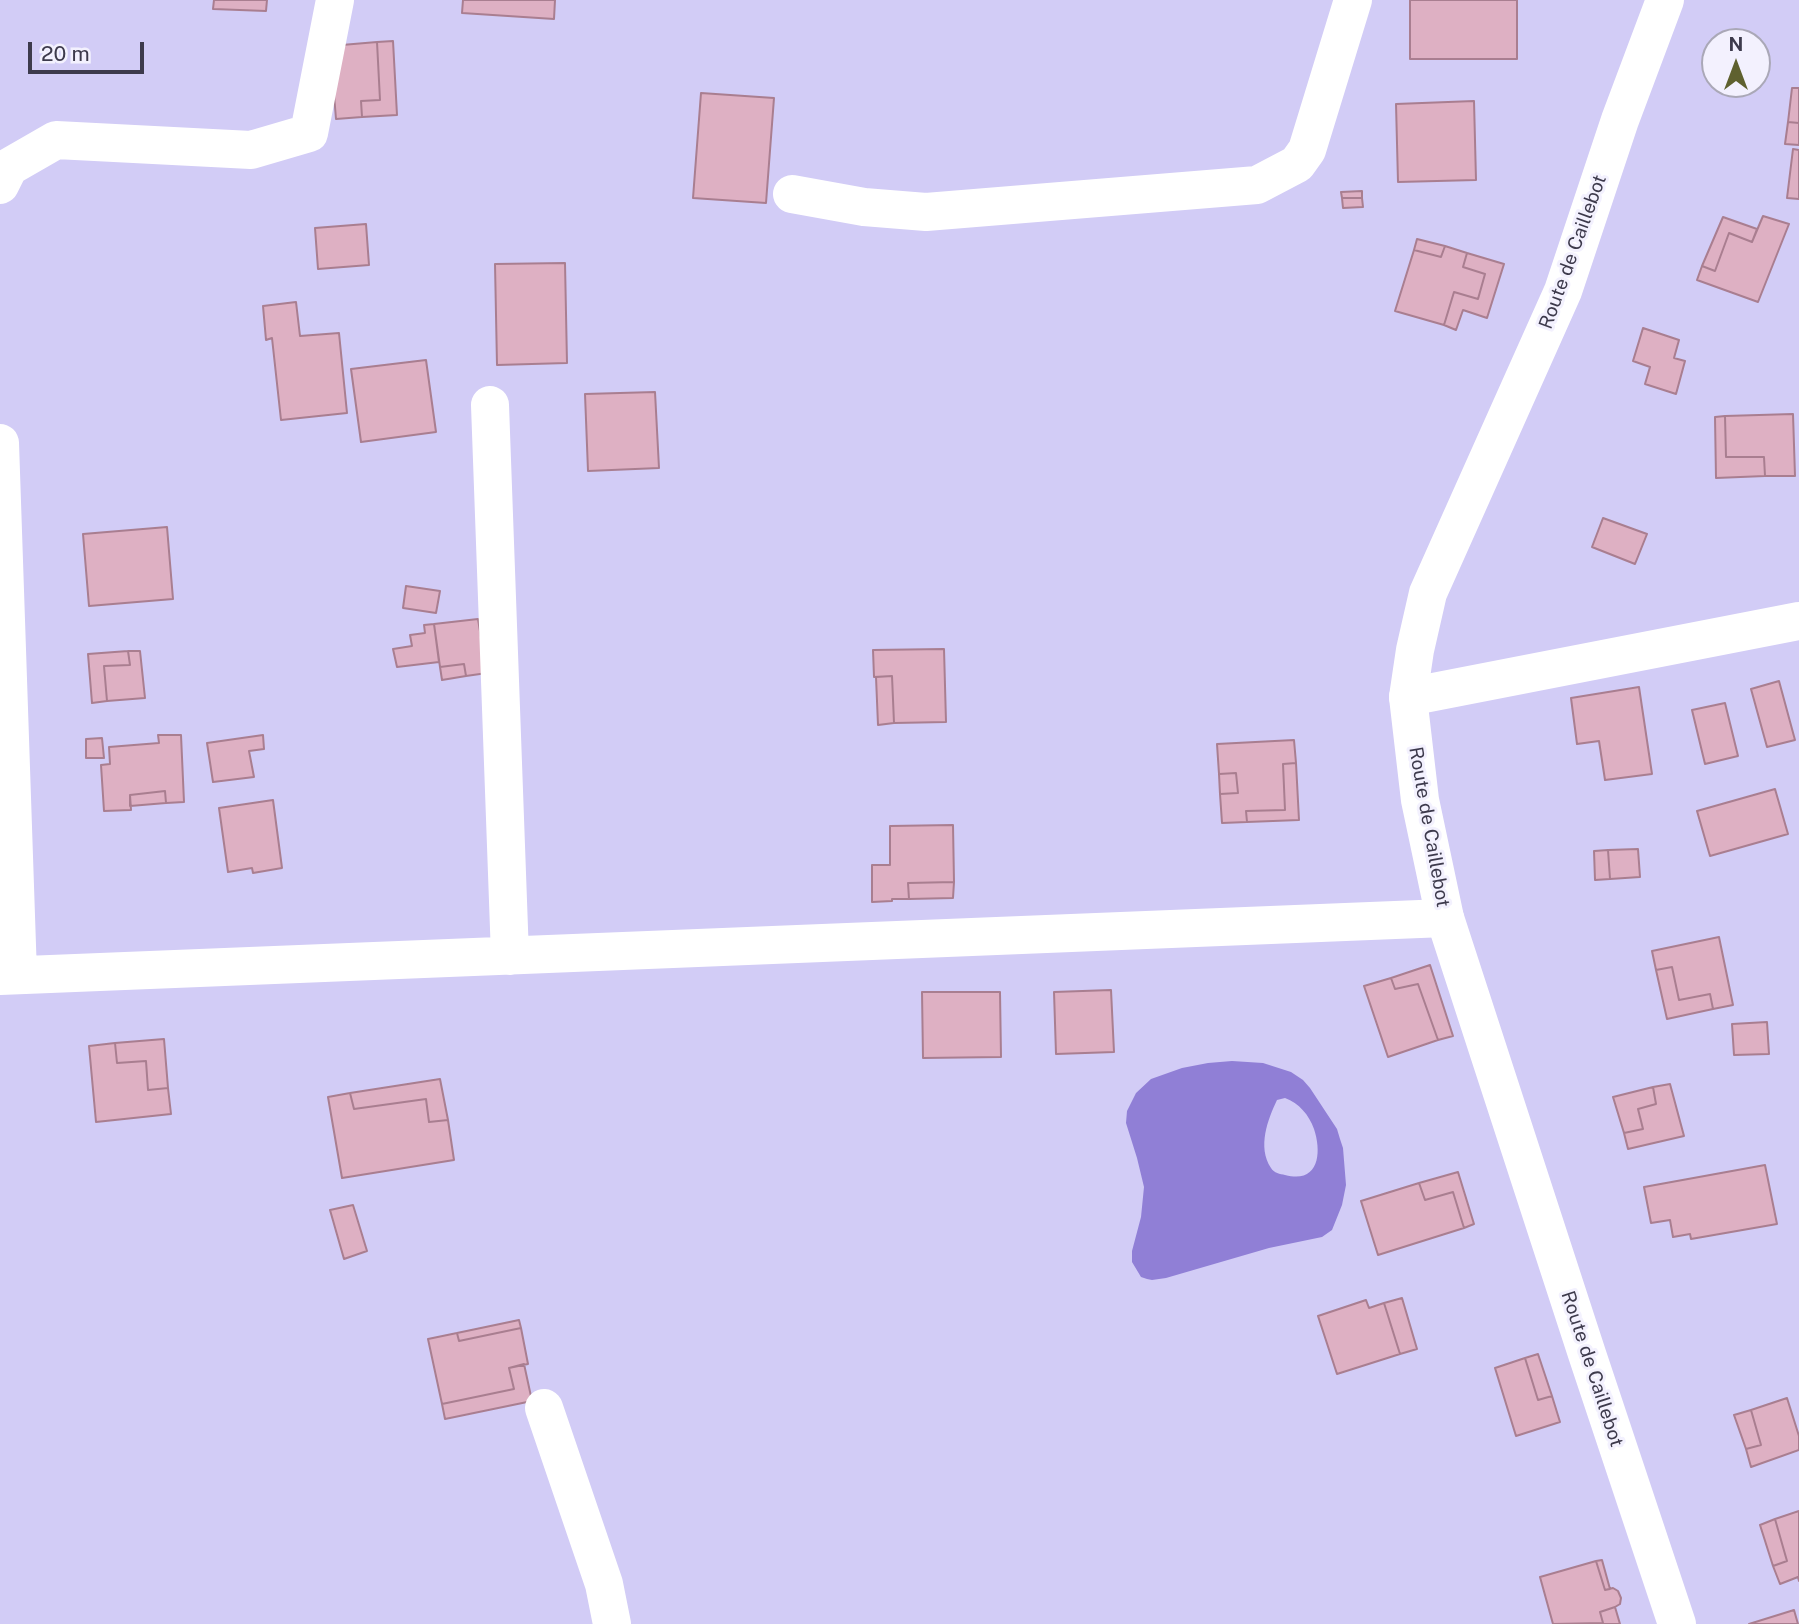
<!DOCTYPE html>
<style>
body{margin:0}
#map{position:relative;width:1799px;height:1624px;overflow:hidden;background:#d2ccf6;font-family:"Public Sans",sans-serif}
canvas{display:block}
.north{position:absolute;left:1701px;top:28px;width:70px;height:70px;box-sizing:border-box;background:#f3f1fe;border:2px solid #aaa8b7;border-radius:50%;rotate:0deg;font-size:19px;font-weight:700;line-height:28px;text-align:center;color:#3d3a4c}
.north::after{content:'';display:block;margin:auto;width:24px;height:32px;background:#5f612f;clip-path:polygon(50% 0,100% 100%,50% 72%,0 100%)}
.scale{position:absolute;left:28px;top:42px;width:116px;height:32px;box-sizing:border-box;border:4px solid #3d3a4c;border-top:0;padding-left:9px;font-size:21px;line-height:24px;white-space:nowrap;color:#3d3a4c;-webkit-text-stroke:5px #f3f1fe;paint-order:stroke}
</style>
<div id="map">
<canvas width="1799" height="1624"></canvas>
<div class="north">N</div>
<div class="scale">20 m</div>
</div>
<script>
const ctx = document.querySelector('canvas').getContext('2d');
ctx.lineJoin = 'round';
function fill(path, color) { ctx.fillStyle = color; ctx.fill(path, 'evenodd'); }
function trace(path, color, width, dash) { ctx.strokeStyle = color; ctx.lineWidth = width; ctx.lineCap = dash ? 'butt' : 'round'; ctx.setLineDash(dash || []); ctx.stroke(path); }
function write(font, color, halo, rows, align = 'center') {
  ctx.font = font + ' "Public Sans",sans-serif'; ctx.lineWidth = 6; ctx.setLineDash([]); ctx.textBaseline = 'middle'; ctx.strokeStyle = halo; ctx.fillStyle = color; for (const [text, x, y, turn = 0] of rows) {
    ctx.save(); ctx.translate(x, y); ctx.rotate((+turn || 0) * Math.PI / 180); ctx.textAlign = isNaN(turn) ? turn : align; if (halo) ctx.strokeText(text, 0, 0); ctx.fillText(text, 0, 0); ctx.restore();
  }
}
fill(new Path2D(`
 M1232,1061L1263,1063L1291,1072L1303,1080L1310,1088L1337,1129L1340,1139L1343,1148L1346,1185L1342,1205L1332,1230L1322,1237L1269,1248L1166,1278L1152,1280L1147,1279L1141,1277L1132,1262V1251L1141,1217L1144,1187L1137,1158L1126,1123L1127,1111L1136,1093L1151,1079L1182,1068L1208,1063ZM1285,1098C1299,1103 1309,1115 1314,1129C1322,1153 1319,1184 1285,1175C1280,1174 1274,1173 1271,1168C1257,1147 1268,1119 1277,1100Z`), '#907fd6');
const building = new Path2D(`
 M214,0H267L266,11L213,9Z
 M463,0H555L554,19L462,13Z
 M1410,0H1517V59H1410Z
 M393,41L397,115L362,117L361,101L380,100L377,42Z
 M377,42L380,100L361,101L362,117L336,119L330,46Z
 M1792,88H1799V123L1788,122Z
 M701,93L774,98L766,203L693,198Z
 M1474,101L1476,180L1398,182L1396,104Z
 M1788,122L1799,123V145L1785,144Z
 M1793,149L1799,150V199L1787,198Z
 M1362,191V198H1342L1341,192Z
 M1342,198H1362L1363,207L1343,208Z
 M1763,216L1789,224L1758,302L1697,280L1702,266L1715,271L1729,233L1752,242Z
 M1723,217L1757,229L1752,242L1729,233L1715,271L1702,266Z
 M366,224L369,265L318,269L315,228Z
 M1417,239L1445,246L1441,257L1414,250Z
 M1445,246L1467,253L1463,267L1485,274L1478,299L1454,292L1444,325L1395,311L1414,250L1441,257Z
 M1467,253L1504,264L1487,318L1463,310L1456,330L1444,325L1454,292L1478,299L1485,274L1463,267Z
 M565,263L567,363L497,365L495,264Z
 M296,302L300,336L339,333L347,413L281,420L272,338L266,340L263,306Z
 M1643,328L1679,340L1674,358L1685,361L1676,394L1645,384L1650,367L1633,361Z
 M426,360L436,432L361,442L351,369Z
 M655,392L659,468L588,471L585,394Z
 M1793,414L1795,476H1765L1764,457H1726L1725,416Z
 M1725,416L1726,457H1764L1765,476L1716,478L1715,417Z
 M1603,518L1647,534L1635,564L1592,547Z
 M167,527L173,599L89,606L83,534Z
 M406,586L440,591L436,613L403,608Z
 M478,619L487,673L466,676L464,664L440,667L434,624Z
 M434,624L439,662L397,667L393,649L412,646L410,635L425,633L424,625Z
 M944,649L946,722L894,723L892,676L874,677L873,650Z
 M128,651H140L145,698L107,701L104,666L130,665Z
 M128,651L130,665L104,666L107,701L92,703L88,654Z
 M464,664L466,676L442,680L440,667Z
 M892,676L894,723L878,725L876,677Z
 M1779,681L1795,740L1767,747L1751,689Z
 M1639,687L1652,774L1605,780L1599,741L1577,744L1571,698Z
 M1725,703L1738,756L1705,764L1692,710Z
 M158,735H181L184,802L166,803L165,791L130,795L131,810L104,811L101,765L110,764L109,747L159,743Z
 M263,735L264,749L249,751L254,777L213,782L207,743Z
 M102,738L104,758H86V739Z
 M1294,740L1296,763L1283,764L1285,810L1246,811L1247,822L1222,823L1220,794L1238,793L1236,773L1219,774L1217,744Z
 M1296,763L1299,820L1247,822L1246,811L1285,810L1283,764Z
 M1236,773L1238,793L1220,794L1219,774Z
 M1775,789L1788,834L1710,856L1697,811Z
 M165,791L166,803L130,806V795Z
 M273,800L282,868L253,873L252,868L228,872L219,808Z
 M953,825L954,882L908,883L909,899H892V901L872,902V865H890V826Z
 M1638,849L1640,877L1610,879L1608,850Z
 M1608,850L1610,879L1595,880L1594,851Z
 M954,882L953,898L909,899L908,883Z
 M1719,937L1733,1005L1713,1009L1710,994L1679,1000L1672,967L1656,970L1652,951Z
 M1430,965L1453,1036L1438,1040L1418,984L1395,989L1391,978Z
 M1672,967L1679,1000L1710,994L1713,1009L1667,1019L1656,970Z
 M1391,978L1395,989L1418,984L1438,1040L1388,1057L1364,986Z
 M1111,990L1114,1052L1056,1054L1054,992Z
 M922,992H1000L1001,1057L923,1058Z
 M1767,1022L1769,1054L1734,1055L1732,1024Z
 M164,1039L168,1088L148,1090L146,1061L117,1063L115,1043Z
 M115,1043L117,1063L146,1061L148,1090L168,1088L171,1114L96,1122L89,1046Z
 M440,1079L448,1120L429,1122L426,1099L354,1109L350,1093Z
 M1670,1084L1684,1136L1628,1149L1624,1133L1643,1129L1638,1109L1656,1104L1653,1087Z
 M1653,1087L1656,1104L1638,1109L1643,1129L1624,1133L1613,1097Z
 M350,1093L354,1109L426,1099L429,1122L448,1120L454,1160L342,1178L328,1097Z
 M1765,1165L1777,1224L1691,1239L1690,1234L1673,1237L1670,1220L1651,1223L1644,1187Z
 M1458,1172L1474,1224L1464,1228L1453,1192L1425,1200L1419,1183Z
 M1419,1183L1425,1200L1453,1192L1464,1228L1378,1255L1361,1201Z
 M353,1205L367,1251L344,1259L330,1210Z
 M1402,1298L1417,1349L1400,1354L1384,1303Z
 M1366,1300L1369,1308L1384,1303L1400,1354L1337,1374L1318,1316Z
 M519,1320L521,1328L459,1341L457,1333Z
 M521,1328L528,1364L509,1368L514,1389L442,1404L428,1339L457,1333L459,1341Z
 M1538,1354L1552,1396L1538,1400L1525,1358Z
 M1525,1358L1538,1400L1552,1396L1560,1422L1516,1436L1495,1368Z
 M524,1364L532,1401L445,1419L442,1404L514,1389L509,1368Z
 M1787,1398L1799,1436V1450L1751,1467L1746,1449L1761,1445L1751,1410Z
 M1751,1410L1761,1445L1746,1449L1734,1415Z
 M1799,1511V1581L1798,1577L1780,1584L1773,1566L1787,1561L1775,1519Z
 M1775,1519L1787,1561L1773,1566L1760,1525Z
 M1602,1560L1610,1589L1605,1590L1596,1561Z
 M1596,1561L1605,1590L1613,1588L1618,1591L1621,1598L1620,1604L1615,1607L1600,1612L1603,1623L1553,1624L1540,1577Z
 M1615,1607L1620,1624H1600L1603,1623L1600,1612Z
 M1794,1610L1798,1624H1749Z`);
fill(building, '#deb0c3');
trace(building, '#a97e90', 2);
trace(new Path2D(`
 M0,185L9,167L56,140L251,150L309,133L335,0
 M792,194L864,207L926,212L1257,185L1297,164L1307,150L1353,0
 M490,405L510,956
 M0,443L18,975
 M1408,697L1799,621
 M0,976L1445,918
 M544,1408L604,1584L612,1624`), '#fff', 38);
trace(new Path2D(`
 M1665,0L1620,120L1563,291L1428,593L1415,650L1408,697L1420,800L1445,918L1587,1354L1677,1624`), '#fff', 38);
write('19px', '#3d3a4c', '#f3f1fe', [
 ["Route de Caillebot",1573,252,-70],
 ["Route de Caillebot",1429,827,80],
 ["Route de Caillebot",1592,1369,72]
]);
</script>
